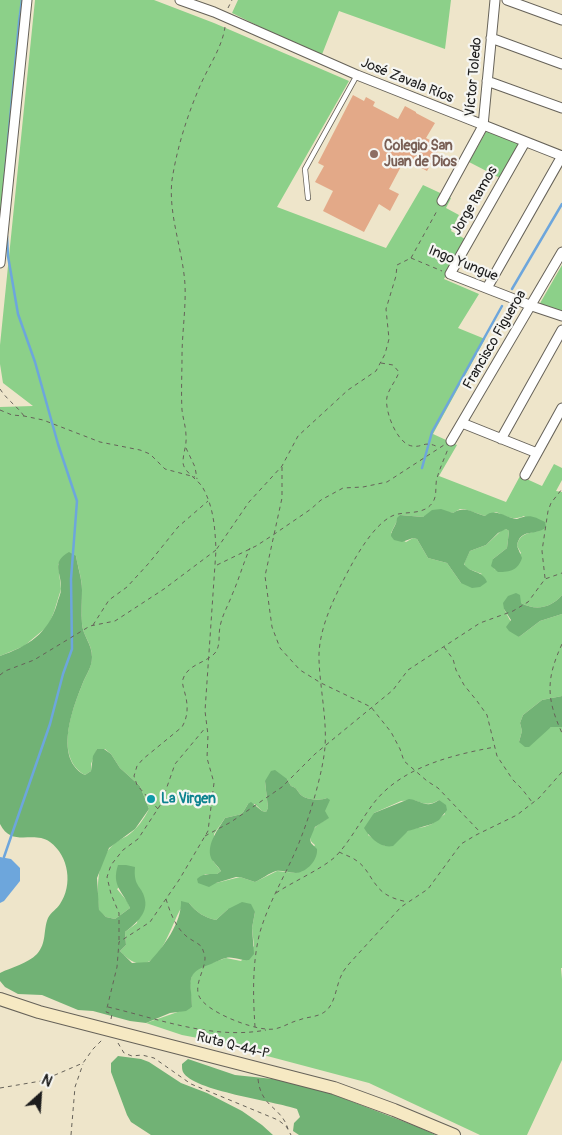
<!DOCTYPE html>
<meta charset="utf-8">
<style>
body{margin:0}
#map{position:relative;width:562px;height:1135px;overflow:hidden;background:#eee5ca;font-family:Pangolin,sans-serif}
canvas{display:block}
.north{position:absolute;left:15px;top:1070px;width:50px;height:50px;-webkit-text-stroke:4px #f6f6f2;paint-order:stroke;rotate:26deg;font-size:14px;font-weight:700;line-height:20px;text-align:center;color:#1c1c1c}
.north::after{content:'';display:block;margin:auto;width:18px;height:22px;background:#1c1c1c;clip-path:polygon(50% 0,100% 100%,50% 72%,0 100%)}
</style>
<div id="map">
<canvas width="562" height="1135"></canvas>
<div class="north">N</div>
</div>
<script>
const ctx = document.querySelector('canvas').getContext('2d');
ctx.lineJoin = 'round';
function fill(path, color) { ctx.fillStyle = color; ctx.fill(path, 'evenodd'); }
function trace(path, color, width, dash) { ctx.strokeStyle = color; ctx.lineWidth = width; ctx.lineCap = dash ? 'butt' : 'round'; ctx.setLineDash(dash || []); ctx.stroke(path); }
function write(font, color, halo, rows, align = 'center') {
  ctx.font = font + ' Pangolin,sans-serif'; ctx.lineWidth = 4.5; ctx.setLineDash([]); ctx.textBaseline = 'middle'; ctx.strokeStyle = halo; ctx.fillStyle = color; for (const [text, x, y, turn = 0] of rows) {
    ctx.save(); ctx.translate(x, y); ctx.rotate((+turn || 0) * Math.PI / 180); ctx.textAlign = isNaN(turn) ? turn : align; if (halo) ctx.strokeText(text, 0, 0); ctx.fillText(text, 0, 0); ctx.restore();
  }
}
fill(new Path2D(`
 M0,0H24L0,234Z
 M35,0H154L214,23L349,81L277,207L386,248L423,185L451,198L446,208L459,215L451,231L465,239L444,279L479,294L458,328L485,339L433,434L457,445L439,476L506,502L520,476L542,486L554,464L562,468V480L556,491L562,492V595C551,608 536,611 521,603L504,609L519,637L540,621L562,614V696L542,700L523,715L520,723L522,731L519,742L551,727H562V968H561L562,979V1060L527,1135H480L369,1083L203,1039L182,1035L146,1023L192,1007L190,983L192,975L197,968L226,958L241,961L254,946L252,928L255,912L228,909L216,920C205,918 196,912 189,903C186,905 182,907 180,910C168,932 154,989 120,951L126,945L125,932L137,923L141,891L135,884L134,876L117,889L127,901L130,908L115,919L106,917L99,911C97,891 96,862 111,847C115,842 121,839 127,836C137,829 144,819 149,809L140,786L120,768L111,754L105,749H97L91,764V771L85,775C54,757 72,710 82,685C86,674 92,668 92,656C92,644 83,636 82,624C81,613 82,601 82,590C82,578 78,568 76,556L58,564L61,589L54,612L48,626L24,646L0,656V407L33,406L3,383L0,364V345ZM460,509H464L485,516L496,512C506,516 513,521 524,516L539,531C528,533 519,534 517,546L521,553L502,572L494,569L493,559L507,548L509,531L506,529L502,530L486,545L470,551L464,563L466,568L482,574L461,583L447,563L428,558L417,539L413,538L406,542L391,533L400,515L423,517C438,509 437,510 453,513ZM287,779L291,786C297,788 296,789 300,794C305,800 320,801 327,798L324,811L328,818C320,823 301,835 315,845L297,873L277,871L255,882L240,877L216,883L204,874H217L221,871L213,861L214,834L225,818L242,814L248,804H255L262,811L266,812L268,808L265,781ZM414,800C424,804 429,806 439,800L445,814L432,824L424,827L411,829L385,846L368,835L374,813L401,801Z
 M238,0H451L445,49L339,11L321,57L232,13Z
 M487,130L520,143L500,178L469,162Z
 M562,265V312L539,305Z`), '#8cd089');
fill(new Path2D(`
 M441,509L453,513C466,505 472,513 485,516C495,507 506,518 517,519C529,514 534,516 545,522L546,527C536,537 520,527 517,546L522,558C518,570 511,572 498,572L491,566L493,559L507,548L509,531L506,529L498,533L486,545L470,551L464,564C469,573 483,570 487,582L480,587L472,588L461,583L447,563L428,558L417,539L413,538L402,542L394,540L391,536C391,530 397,525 397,518L400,515L423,517L432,510Z
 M69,552L76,556C78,568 82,579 82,590C82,601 81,613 82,624C83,636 92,644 92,657C92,668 86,674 82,685C72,710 54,759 85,775L91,771L93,756L97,749H104L111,754L120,768L140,786L149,809L135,829L109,848L97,878L99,910L106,917L115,919L130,908C123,891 111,886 118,865H126L135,867C133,888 143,886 145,900C148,914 134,925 125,932L126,945L120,951L132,963L149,962C163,948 182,922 181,901L189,903C196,912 205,918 216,920L228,909L242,902L251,904L255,912L252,928L254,954L249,960C241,961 233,956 226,958C221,959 216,962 211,964C183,973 192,982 192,1007L186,1011L170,1013L146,1023L130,1021L93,1011L78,1010L42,995L18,994L5,987L0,981V973C12,967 27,964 37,954C47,943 43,930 48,918C51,912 57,909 60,904C73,885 69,856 50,842C33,830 12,848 0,824V656C28,646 48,634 57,604C58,599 61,594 61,589C62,572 50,563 69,552Z
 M516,593L520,595L521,603C536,611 551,608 562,595V614L540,621L519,637L509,631L506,627L511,620L504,609L503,603L508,596Z
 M562,696V727H551L529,747H525L519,742L522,731L520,723L523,715L542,700Z
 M275,770L287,779L291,786C297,788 296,789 300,794C305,800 320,801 327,798L330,800L325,811L329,818L315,827L310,839L311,843L317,849C318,860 307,872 296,873C289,873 282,870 276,871C269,873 262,879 255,882L240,877H236L216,883L209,887L198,883L197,879C203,873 210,874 217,874L221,871C218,866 212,861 211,858C206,844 219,828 225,818L242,814L248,804L251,802L262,811L266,812L268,808L265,781L271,771Z
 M409,799C423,801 426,809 439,800L446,805L447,810L439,820L432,824L408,831L393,846C381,849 369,837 364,828L374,813Z
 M118,1056L141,1059L149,1062L181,1083L207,1093L242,1111L262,1125L273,1135H151L131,1122L127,1115L111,1072V1063Z
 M188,1059L235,1075L273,1079L319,1089L418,1127L436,1135H299L293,1131L294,1123L300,1117L297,1109C275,1101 193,1091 183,1072C182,1070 182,1067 182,1064Z`), '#71b275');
fill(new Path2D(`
 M0,857L11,859L20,868V881L4,901L0,903Z`), '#6da6dc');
trace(new Path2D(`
 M4,185L19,22L22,0
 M512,289L562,204
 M422,468L432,432L502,306
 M4,857L50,724L63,674L72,649L71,579L77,501L58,444L35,362L18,314L8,256L7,236`), '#6da6dc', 2.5);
fill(new Path2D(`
 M353,95L364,101L366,97L375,102L373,106L398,119L405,106L416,112V113L435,123L426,138L441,146L427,171L405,159L389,189L399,194L390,211L379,204L364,232L323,211L333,191L315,182L324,166L318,163Z`), '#e3a988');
const lane = new Path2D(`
 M308,198L305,169L357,75`);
const street = new Path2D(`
 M180,0L214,12L357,75L562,156
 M507,0L562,20
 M491,38L562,64
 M487,81L562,108
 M525,142L450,274L532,306L562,316
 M442,201L483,126L495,0
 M0,263L27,0
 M487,288L562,156
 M462,423L537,453
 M501,439L562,330
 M451,441L562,252
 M525,475L562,408`);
const secondary = new Path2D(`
 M0,999L39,1012L334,1088L394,1110L454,1135`);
trace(lane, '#666259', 6);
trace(street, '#666259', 11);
trace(secondary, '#666259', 14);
trace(new Path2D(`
 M228,8L232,0
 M411,258L438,209
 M411,258L442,271
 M381,363L393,365L399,372C396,381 389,388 387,397C384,410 397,444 412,446C423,448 424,440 438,447
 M0,389C7,400 17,406 24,416
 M0,410L12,415L24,416L43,420L100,442L140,450L150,454L165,469L195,477
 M186,448L195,467L197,479
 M282,467V498L265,576L272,627L280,648L300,670L321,683L371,707L391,732L400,749L404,761L427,781L438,788L480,832
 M217,565L256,546L273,535L311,509L321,500L343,488L363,487L387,482L444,445
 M545,578L542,551L548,511L551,503L562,489
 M93,625L109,600L127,587L149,563L178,527L208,501
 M562,644C546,679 546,698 562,733
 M444,647L453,659L456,670L464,685L477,701L487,715L497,756L513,780L522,789L532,802
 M0,675L5,671L34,660L90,626L115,621L164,589L216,550C215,529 214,508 203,488C198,479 183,472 183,462C183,453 187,445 186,436C186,427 183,419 182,410C181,392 182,374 182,357C182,333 186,309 185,285C183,250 168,215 172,180C177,148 187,116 200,86C208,67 222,48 225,27
 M158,809L137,785L134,776L137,766L143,759L182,727C189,715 188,703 184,690C183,686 182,683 183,679C188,664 206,663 215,653C221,645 218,636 220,627C222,615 228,606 232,595C239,579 243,564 250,548
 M205,836L231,822L282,787L315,754L393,690L408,670L480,623L513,611L528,602L545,579L562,573
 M339,852C345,855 352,857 357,861C367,868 370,878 377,886C384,896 397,900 408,902
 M276,893C294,881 320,870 335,857C349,843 361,820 373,804C401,767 452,755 495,747
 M166,899C170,912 175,926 185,935C190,940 197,942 202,947C203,951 205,955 205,958C205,970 194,984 199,996C206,1012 250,1028 266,1029C279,1031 287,1023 299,1020C309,1016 318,1018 327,1010C336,1001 336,985 342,974C343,971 346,968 348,965L401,907L428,889L461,844L476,835L517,815L539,798L562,772
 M119,940V913L111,894L107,877L111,865L123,850L138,839L161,804L175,764L206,727
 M108,1007C159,1019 213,1040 266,1030
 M111,1019L112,1014L106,1012L117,967L119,942L150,922L179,880L208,831L214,783L207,758L208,735L205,711L216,550L249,502L282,466L298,436L348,390L376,371L385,354L389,339L386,309L396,276L397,265L411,258
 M255,1027C253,996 252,963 260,932C270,898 290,868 302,835C311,812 323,771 325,747C327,719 320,688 319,660C318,633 331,604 343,581C353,561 371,528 390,517C403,509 425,518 434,500C437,494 435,484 437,478C440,468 444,459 448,449
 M118,1043L124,1053L132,1056L142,1055L154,1058L191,1084L278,1120L286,1126L291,1135
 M258,1079C261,1108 281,1106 288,1129
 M0,1088L41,1081L83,1063L93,1049L102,1040
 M71,1135L75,1087L83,1064`), '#666259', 1, [4, 4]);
trace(lane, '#fff', 4.5);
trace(street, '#fff', 9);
trace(secondary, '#f6e9c3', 12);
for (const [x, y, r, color] of [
 [374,154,5,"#8d6e63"],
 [151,799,5,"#0f9aa8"]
]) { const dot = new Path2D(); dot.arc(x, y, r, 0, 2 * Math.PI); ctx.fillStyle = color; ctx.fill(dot); trace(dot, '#f6f6f2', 2); }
write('14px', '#1c1c1c', '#f6f6f2', [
 ["Víctor Toledo",474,77,-85],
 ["José Zavala Ríos",407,81,22],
 ["Jorge Ramos",475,201,-60],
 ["Ingo Yungue",463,264,22],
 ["Francisco Figueroa",495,340,-60],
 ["Ruta Q-44-P",233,1046,14]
]);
write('bold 14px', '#785e54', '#f6f6f2', [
 ["Colegio San",384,146],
 ["Juan de Dios",384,162]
], 'left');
write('bold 14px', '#0d838f', '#f6f6f2', [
 ["La Virgen",161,799]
], 'left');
</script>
